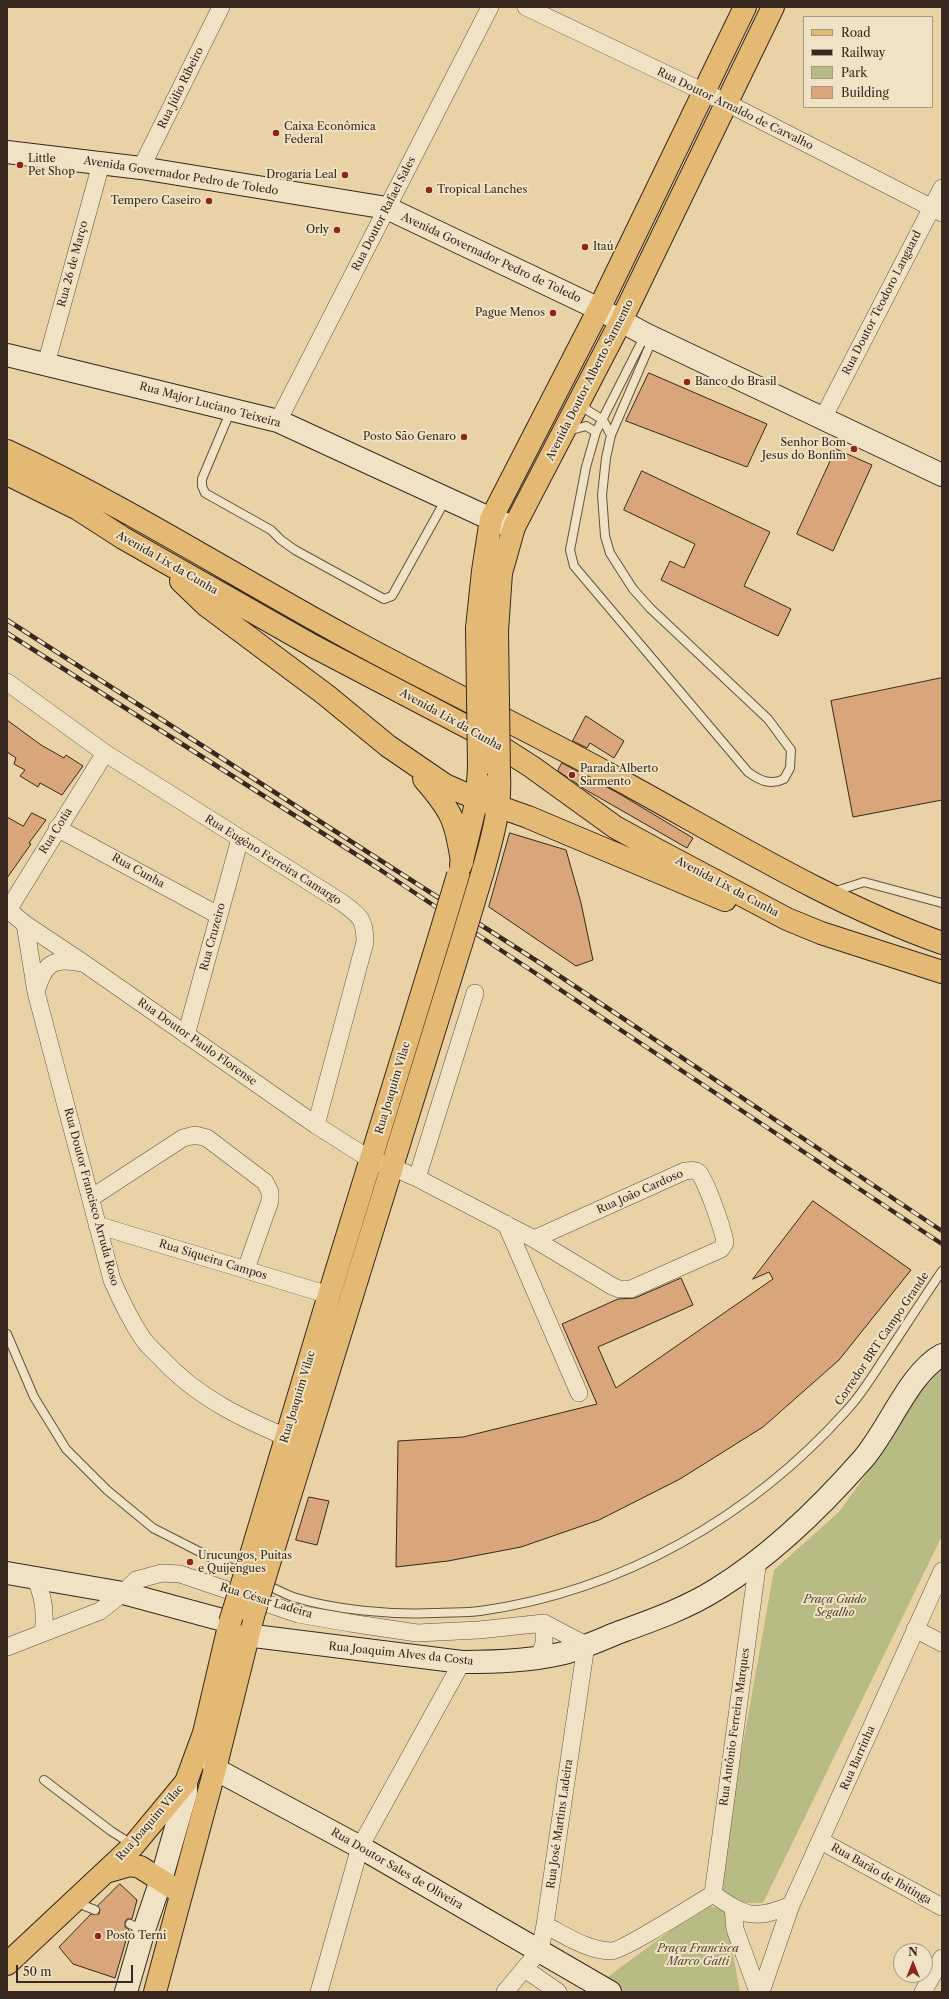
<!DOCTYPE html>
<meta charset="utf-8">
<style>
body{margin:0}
#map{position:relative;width:949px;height:1999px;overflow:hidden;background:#e8d2a6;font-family:"Libre Caslon Text",serif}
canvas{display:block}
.frame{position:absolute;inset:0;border:8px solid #38281f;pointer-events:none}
.legend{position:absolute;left:803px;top:16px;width:130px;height:92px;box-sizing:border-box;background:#f0e2c5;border:1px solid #a69883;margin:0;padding:5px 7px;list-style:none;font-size:12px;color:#38281f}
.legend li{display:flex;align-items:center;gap:8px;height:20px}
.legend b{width:20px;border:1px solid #a69883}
.north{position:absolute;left:893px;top:1943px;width:40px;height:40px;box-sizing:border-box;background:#f0e2c5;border:1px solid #a69883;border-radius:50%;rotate:0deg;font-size:11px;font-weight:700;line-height:16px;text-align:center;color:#38281f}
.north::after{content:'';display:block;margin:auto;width:14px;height:18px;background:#8f2418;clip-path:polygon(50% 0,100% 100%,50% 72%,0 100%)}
.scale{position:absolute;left:16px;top:1965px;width:117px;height:18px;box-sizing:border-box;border:2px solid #38281f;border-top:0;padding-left:5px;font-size:12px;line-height:14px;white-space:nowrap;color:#38281f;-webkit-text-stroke:3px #f0e2c5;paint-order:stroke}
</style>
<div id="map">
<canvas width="949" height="1999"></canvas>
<div class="frame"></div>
<ul class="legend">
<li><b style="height:5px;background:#e4b973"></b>Road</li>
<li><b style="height:5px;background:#38281f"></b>Railway</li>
<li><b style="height:11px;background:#b9bb84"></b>Park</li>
<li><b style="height:11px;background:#d9a67c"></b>Building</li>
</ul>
<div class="north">N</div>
<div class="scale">50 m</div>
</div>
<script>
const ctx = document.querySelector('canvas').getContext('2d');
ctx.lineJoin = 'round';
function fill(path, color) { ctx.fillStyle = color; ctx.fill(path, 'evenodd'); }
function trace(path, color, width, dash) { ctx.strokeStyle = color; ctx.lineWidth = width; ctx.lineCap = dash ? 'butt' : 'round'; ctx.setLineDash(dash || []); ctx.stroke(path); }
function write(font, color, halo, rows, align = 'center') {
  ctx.font = font + ' "Libre Caslon Text",serif'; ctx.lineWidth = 4; ctx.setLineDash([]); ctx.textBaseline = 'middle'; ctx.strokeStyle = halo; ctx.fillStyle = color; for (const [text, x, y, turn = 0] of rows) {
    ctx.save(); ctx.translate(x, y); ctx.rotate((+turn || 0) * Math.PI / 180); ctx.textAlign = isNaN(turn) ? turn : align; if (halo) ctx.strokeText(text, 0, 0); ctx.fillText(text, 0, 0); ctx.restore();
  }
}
fill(new Path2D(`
 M942,1364V1536L763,1903H731L718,1884L774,1570L839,1512L880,1455L930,1378Z
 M705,1905L725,1910L740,1992H620L601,1982Z`), '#b9bb84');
const building = new Path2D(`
 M649,373L767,424L747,467L626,421Z
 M836,449L872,465L833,551L797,534Z
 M642,471L770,532L744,586L791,609L778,636L661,580L670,561L684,568L695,544L624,510Z
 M942,678V800L853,817L831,701Z
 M586,716L624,741L614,758L590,743L587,748L573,741Z
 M7,720L41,745L64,758L66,755L83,766L62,795L40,783L38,787L20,776L25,770L14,764L16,758L7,752Z
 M562,763L618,793L693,838L687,848L586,790L558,771Z
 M32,813L46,820L29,843L31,844L7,878V817L23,826Z
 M510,833L566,850L581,903L593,960L576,966L489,907Z
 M813,1201L911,1270L839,1360L763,1427L680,1479L599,1520L521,1547L448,1561L396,1567L398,1441L463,1437L597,1404L562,1324L618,1299L635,1298L681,1278L693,1305L598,1347L616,1388L773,1279L769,1272L753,1279Z
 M309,1497L329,1501L317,1545L296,1540Z
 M120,1884L137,1900L132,1919H127L125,1922V1927L129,1930L115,1978L73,1964L59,1947L91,1914H99L100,1910L98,1906Z`);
fill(building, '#d9a67c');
trace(building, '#38281f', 1);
const service = new Path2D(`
 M583,402L587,410L603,420L611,435
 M231,410L202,479V486L205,493L271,530L281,540L295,550L384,599L392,596L446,499
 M568,431L586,426L596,432L586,467L570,550L574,566L748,772C759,780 770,786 784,779L790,768L791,750L768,719L650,608L633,589L610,553L605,536L602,495L606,458L611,435L653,338
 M596,432L645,335
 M833,892L864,882L942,903
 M7,1334L34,1397L66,1449L107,1490L153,1528L243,1574
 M263,1583C273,1588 283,1593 293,1597C335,1610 391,1615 435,1613C450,1612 466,1613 480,1611C623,1591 752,1516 847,1410C861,1395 872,1377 883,1360C903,1330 922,1300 942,1271
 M44,1780L111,1831L133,1845
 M75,1902L95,1910
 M130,1924L143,1930`);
const minor = new Path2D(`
 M526,7L727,103L942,213
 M141,168L221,7
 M46,364L101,164
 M823,418L942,188
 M278,421L490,7
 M7,682L105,753L341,902C359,915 365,918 365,942L316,1125
 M57,828L218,915
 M7,909L25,924L85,964L316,1125L371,1160L392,1167L417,1178L534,1239L612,1286L619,1289H631L721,1249L725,1243C724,1232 705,1177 698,1172C694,1169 689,1171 685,1171L534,1239
 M8,910L105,753
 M25,924L36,992L112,1280C121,1301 131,1321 143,1339C148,1346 154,1351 160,1357C198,1399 247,1421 298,1442
 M36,992C44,964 52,957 81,963
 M186,1035L240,839
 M417,1178L475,993
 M91,1198L183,1138L195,1135L207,1138L265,1182L270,1192V1201L246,1269
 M506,1224L579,1393
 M97,1225L329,1295
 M35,1578C44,1596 46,1613 43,1633
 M915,1629L942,1643
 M7,1647L100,1611L123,1593L136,1580L162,1573L180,1574L298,1614L350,1623L417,1633L479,1630L544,1623L586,1645L545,1925L540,1950L505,1992
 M539,1657L544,1643V1623
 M821,1841L942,1907
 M713,1894L758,1560
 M713,1894C745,1916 753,1921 791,1905
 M733,1908L735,1929L758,1992
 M545,1925C565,1935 588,1951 611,1951C622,1951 698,1903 713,1894
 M525,1969L558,1992
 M319,1992L360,1847L462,1662
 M761,1992L791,1905L942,1571
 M923,1992L942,1958`);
const secondary = new Path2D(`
 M7,152L141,168L387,208L599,309L645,334L942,475
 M7,355L278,421L491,519L514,527
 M7,1573L123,1593L230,1622
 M230,1633L462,1662C496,1662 531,1661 564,1653C583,1648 602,1639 620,1632C653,1620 687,1608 717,1589C772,1555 820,1508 863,1459C889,1429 909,1373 942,1355
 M209,1751L215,1769L360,1847L610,1992
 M126,1992L144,1930L161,1880L173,1838L186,1793V1782`);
const primary = new Path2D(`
 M477,628L483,571L491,519L599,309L745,7
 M497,631L501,573L514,527L621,321L773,7
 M461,865L477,799L479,767
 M483,871C492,839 501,808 499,775
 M248,1565L329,1295L440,935
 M266,1573L461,944
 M106,1872L130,1865L140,1867L181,1893
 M7,1964L133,1846L186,1782L204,1733L230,1622
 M155,1992L215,1769L253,1616`);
const trunk = new Path2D(`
 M7,451C126,506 236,577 352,640C442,689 535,733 625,783C729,840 830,903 942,943
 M7,474L78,509L123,538L313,646L479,733L532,767L615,827L657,850L787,919L821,933L942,972
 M181,581L207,606L326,695L388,746L445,785L477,799L528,817L725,900
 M424,779C452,811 456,821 462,862`);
trace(service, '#645241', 10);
trace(minor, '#645241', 18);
trace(secondary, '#38281f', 24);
trace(primary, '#38281f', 24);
trace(trunk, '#38281f', 24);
trace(service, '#f0e2c5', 8);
trace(minor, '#f0e2c5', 17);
trace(secondary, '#f0e2c5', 22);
trace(primary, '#e4b973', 22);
trace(trunk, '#e4b973', 22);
const rail = new Path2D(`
 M7,620L540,963L942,1231
 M7,633L376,867L942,1244`);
trace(rail, '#38281f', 4.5);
trace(rail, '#f0e2c5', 3, [9]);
const primaryBridge = new Path2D(`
 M477,628L479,767
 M497,631L499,775
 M440,935L458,875
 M461,944L483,871
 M253,1616L266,1573
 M230,1622L248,1565`);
trace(primaryBridge, '#38281f', 24, []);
trace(primaryBridge, '#e4b973', 22);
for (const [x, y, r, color] of [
 [276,133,4,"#8f2418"],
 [20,165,4,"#8f2418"],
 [345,175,4,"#8f2418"],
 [429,190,4,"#8f2418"],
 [209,201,4,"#8f2418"],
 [337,230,4,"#8f2418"],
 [585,247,4,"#8f2418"],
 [553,313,4,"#8f2418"],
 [687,382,4,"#8f2418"],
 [464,437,4,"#8f2418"],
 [854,449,4,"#8f2418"],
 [572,775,4,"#8f2418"],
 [190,1562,4,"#8f2418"],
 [98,1936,4,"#8f2418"]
]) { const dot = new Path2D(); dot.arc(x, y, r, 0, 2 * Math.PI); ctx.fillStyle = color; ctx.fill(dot); trace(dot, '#f0e2c5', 1.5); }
write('11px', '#38281f', '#f0e2c5', [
 ["Rua Júlio Ribeiro",181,88,-64],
 ["Rua Doutor Arnaldo de Carvalho",735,109,26],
 ["Avenida Governador Pedro de Toledo",181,176,9],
 ["Rua Doutor Rafael Sales",384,214,-63],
 ["Avenida Governador Pedro de Toledo",491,258,25],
 ["Rua 26 de Março",73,264,-75],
 ["Rua Doutor Teodoro Langaard",882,303,-63],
 ["Avenida Doutor Alberto Sarmento",590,380,-63],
 ["Rua Major Luciano Teixeira",210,405,15],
 ["Avenida Lix da Cunha",167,563,30],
 ["Avenida Lix da Cunha",451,720,29],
 ["Rua Cotia",56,831,-58],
 ["Rua Eugêno Ferreira Camargo",273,860,32],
 ["Rua Cunha",138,871,29],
 ["Avenida Lix da Cunha",727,887,28],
 ["Rua Cruzeiro",213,937,-75],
 ["Rua Doutor Paulo Florense",197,1042,35],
 ["Rua Joaquim Vilac",393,1088,-73],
 ["Rua João Cardoso",640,1192,-24],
 ["Rua Doutor Francisco Arruda Roso",91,1197,75],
 ["Rua Siqueira Campos",213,1260,17],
 ["Corredor BRT Campo Grande",882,1339,-56],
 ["Rua Joaquim Vilac",298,1397,-73],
 ["Rua César Ladeira",266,1601,17],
 ["Rua Joaquim Alves da Costa",401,1654,6],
 ["Rua Antônio Ferreira Marques",735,1727,-82],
 ["Rua Barrinha",858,1758,-66],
 ["Rua Joaquim Vilac",150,1823,-49],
 ["Rua José Martins Ladeira",560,1824,-82],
 ["Rua Doutor Sales de Oliveira",397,1869,30],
 ["Rua Barão de Ibitinga",881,1874,29]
]);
write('11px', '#38281f', '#f0e2c5', [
 ["Caixa Econômica",284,127],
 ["Federal",284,140],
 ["Little",28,159],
 ["Pet Shop",28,172],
 ["Drogaria Leal",337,175,"right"],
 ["Tropical Lanches",437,190],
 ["Tempero Caseiro",201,201,"right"],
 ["Orly",329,230,"right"],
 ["Itaú",593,247],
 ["Pague Menos",545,313,"right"],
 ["Banco do Brasil",695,382],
 ["Posto São Genaro",456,437,"right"],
 ["Senhor Bom",846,443,"right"],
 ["Jesus do Bonfim",846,456,"right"],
 ["Parada Alberto",580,769],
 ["Sarmento",580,782],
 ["Urucungos, Puitas",198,1556],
 ["e Quijengues",198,1569],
 ["Posto Terni",106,1936]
], 'left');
write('italic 11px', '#524533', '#f0e2c5', [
 ["Praça Guido",835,1600],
 ["Segalho",835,1613],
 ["Praça Francisca",698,1949],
 ["Marco Gatti",698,1962]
]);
</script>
